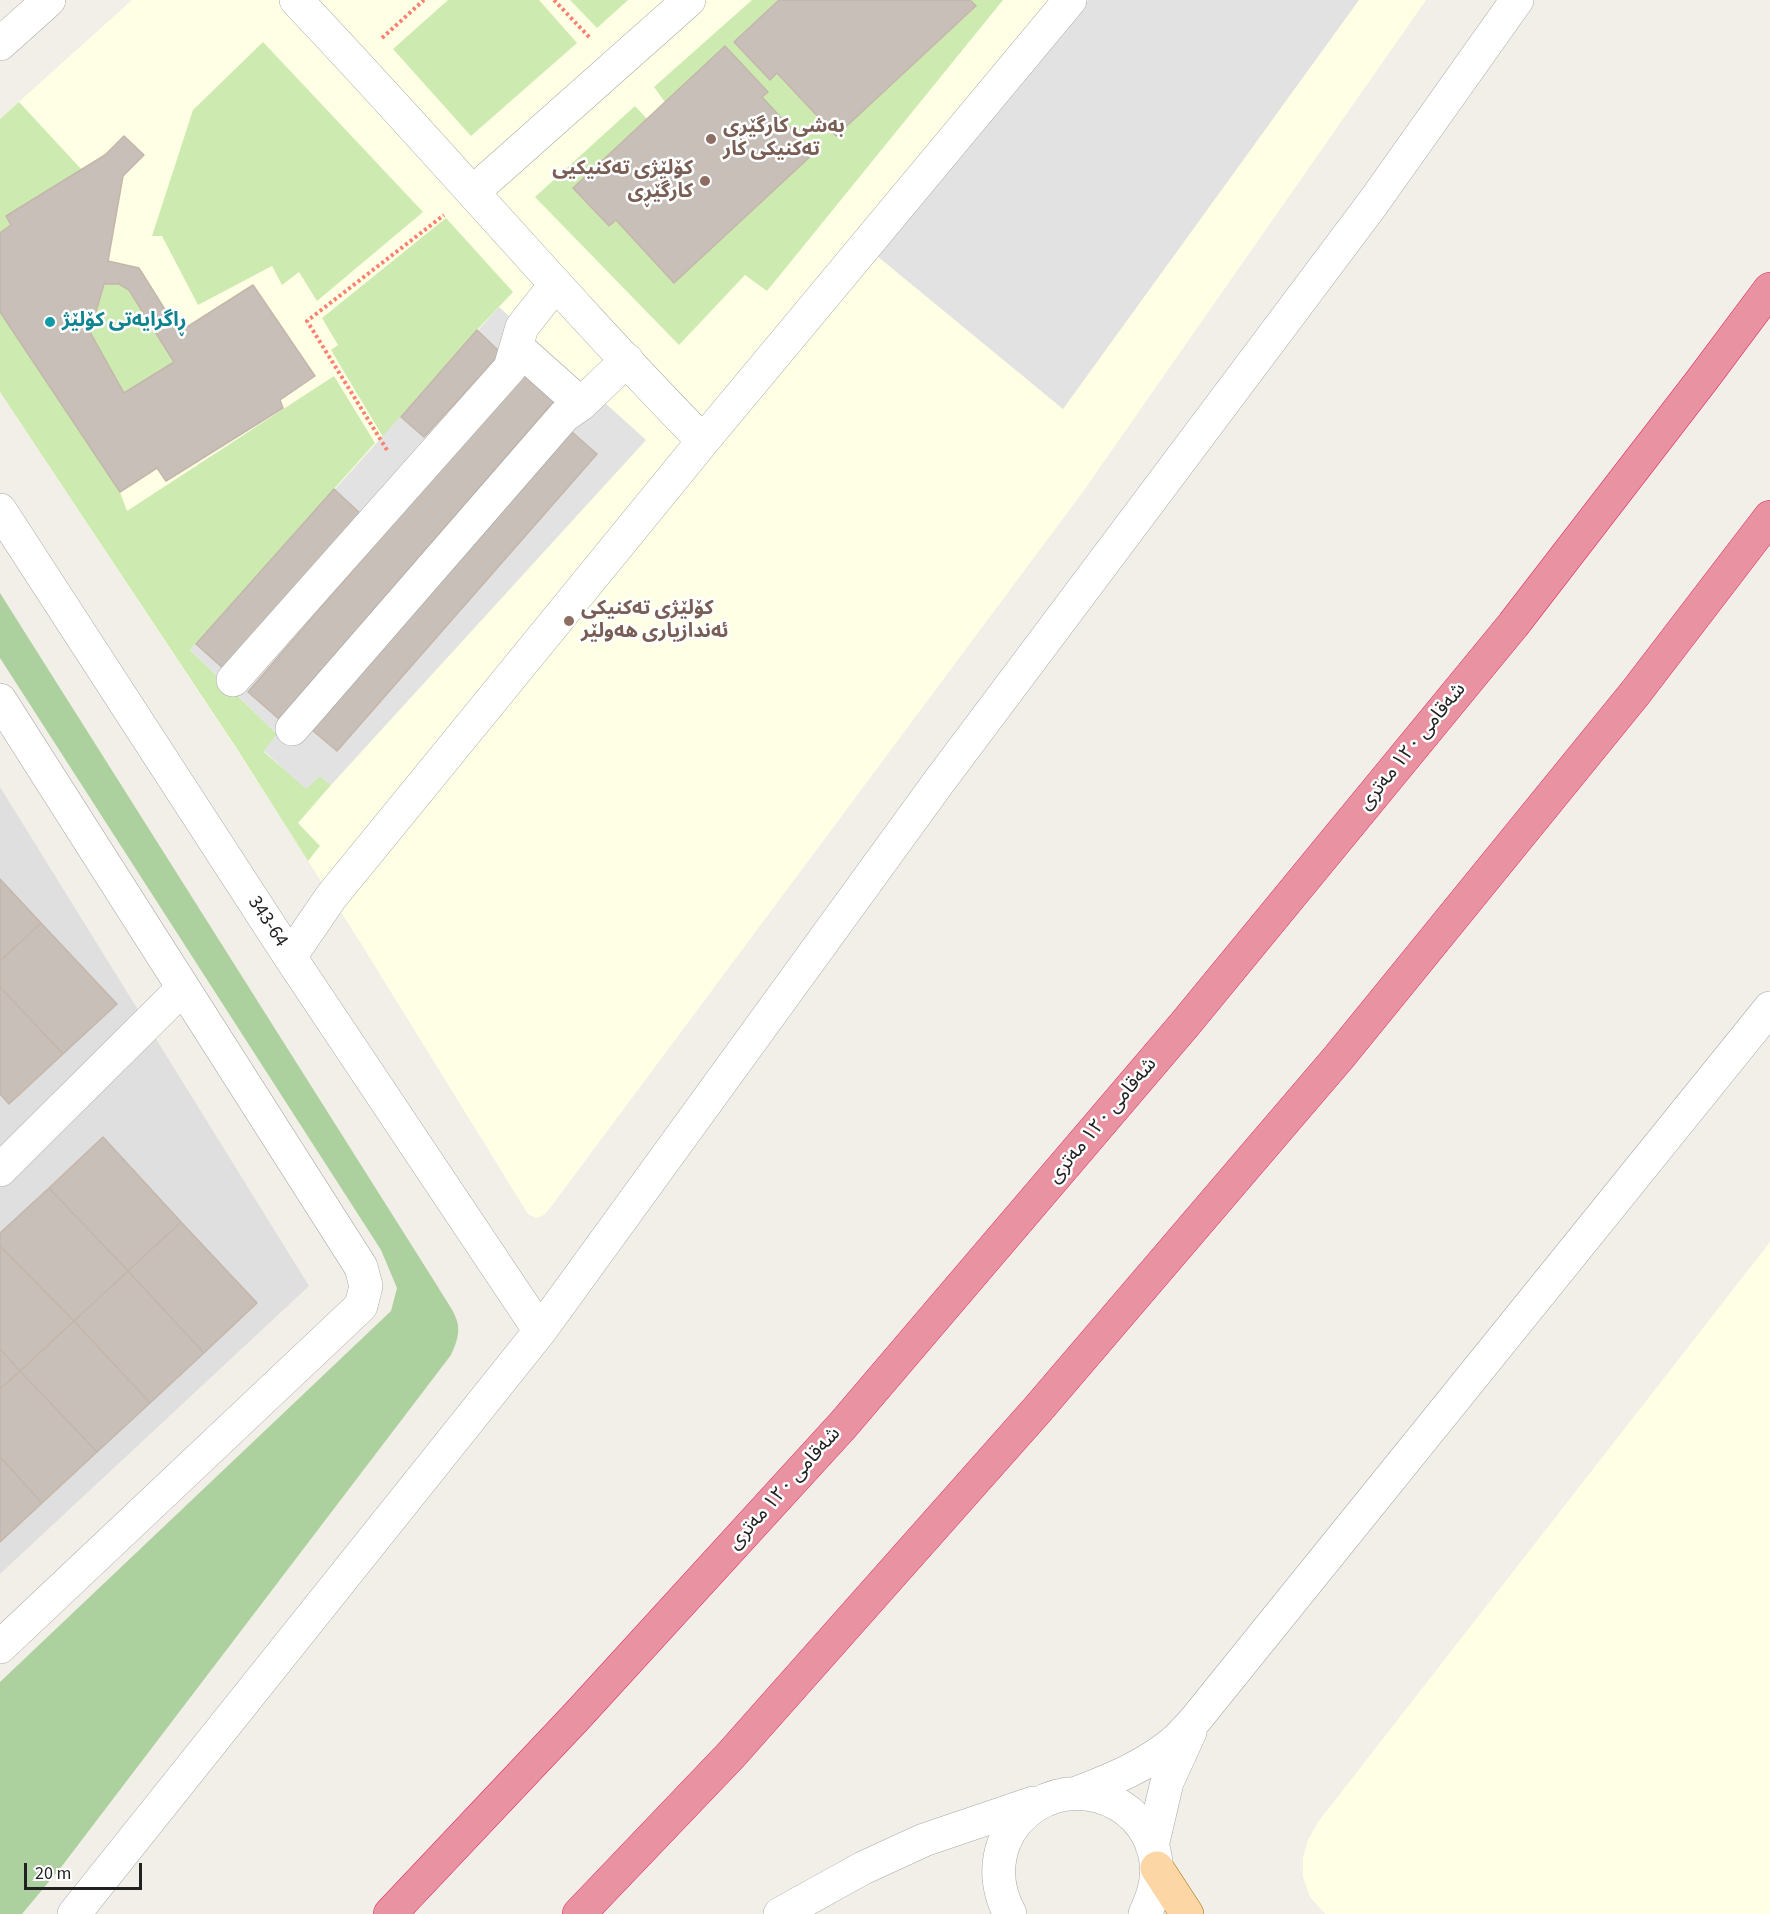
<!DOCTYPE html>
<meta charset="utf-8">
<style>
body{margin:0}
#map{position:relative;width:1770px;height:1914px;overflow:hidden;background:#f2efe9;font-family:"Source Sans 3",sans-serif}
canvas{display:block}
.scale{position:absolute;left:24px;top:1863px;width:118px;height:27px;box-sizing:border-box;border:3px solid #222;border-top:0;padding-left:8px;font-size:18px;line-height:21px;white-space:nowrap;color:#222;-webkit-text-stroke:4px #fff;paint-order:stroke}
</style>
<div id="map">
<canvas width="1770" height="1914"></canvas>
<div class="scale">20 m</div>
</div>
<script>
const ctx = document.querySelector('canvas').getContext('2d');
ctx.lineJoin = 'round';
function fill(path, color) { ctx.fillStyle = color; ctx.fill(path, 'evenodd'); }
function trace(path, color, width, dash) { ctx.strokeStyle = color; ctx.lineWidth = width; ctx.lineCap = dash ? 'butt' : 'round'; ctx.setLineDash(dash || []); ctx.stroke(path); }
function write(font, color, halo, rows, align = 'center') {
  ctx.font = font + ' "Source Sans 3","Noto Sans Arabic",sans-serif'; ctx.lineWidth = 5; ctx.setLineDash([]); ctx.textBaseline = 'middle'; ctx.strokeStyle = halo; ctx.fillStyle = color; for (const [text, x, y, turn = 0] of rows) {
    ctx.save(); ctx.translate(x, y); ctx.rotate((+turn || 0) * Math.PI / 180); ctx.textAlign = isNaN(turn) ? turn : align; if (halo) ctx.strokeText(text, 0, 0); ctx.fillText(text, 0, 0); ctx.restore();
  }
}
fill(new Path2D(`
 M0,787L309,1286L0,1574Z`), '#e0dfdf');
fill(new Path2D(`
 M132,0H1426L1082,493L550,1208L544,1215L536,1218L528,1214L360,942L237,750L0,392V119Z
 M1770,1242V1914H1325L1310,1897L1303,1877V1857L1308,1840L1318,1822Z`), '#ffffe5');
fill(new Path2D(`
 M448,0H539L577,43L471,136L393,49Z
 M570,0H628L597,28Z
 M752,0H779L735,42L770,80L777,73L836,136L976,7L970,0H1003L767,291L745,275L679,345L535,197L635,106L647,119L573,188L608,226L616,220L675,282L814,153L762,97L768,92L725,46L665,102L654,87Z
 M263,42L423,212L317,301L299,272L282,285L272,266L198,305L162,236H152L193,110Z
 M19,102L82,170L6,216L11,225L0,233V119Z
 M446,218L513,292L477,330L383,437L331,350L338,345L322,318Z
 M104,284H119L129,290L174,362L124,393L90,332Z
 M0,312L120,492L127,511L334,376L375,443L190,650L277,734L264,752L306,788L320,776L331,785L298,823L320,846L308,861L237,749L0,392Z`), '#cdebb0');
fill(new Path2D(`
 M0,593L438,1287C454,1315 467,1322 451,1355L62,1866L22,1914H0V1682L391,1311L397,1288L381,1250L0,658Z`), '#add19e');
fill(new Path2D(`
 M1088,0H1359L1063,409L871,251Z
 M499,307L646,440L331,785L320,776L306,789L264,751L277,734L190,650Z`), '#e2e2e2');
const building = new Path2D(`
 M779,0H970L976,6L836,136L777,73L770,80L734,42Z
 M725,46L768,92L762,97L814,153L674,283L616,220L609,226L573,188Z
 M124,136L144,155L123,176L108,261L139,268L179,332L253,285L315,376L280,400L283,408L166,481L157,468L120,492L0,312V233L11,225L6,216L105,155ZM104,284H119L129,290L174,362L124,393L90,332Z
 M477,330L501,353L424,437L401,417Z
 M523,373L554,401L279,719L248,692Z
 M572,432L597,454L337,751L312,730Z
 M334,489L363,516L225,670L196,644Z
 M0,879L41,923L0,961Z
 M41,923L117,1004L63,1054L0,987V961Z
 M0,987L63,1054L9,1104L0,1094Z
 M103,1137L181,1222L128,1271L49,1188Z
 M49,1188L128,1271L74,1321L0,1246V1233Z
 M181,1222L257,1303L204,1353L128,1271Z
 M0,1246L74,1321L20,1371L0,1349Z
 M128,1271L204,1353L150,1403L74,1321Z
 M74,1321L150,1403L97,1452L20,1371Z
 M0,1349L20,1371L0,1389Z
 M20,1371L97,1452L42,1503L0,1457V1389Z
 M0,1457L42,1503L0,1542Z`);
fill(building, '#c7bfb8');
trace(building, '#c4b6ab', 1.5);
const minor = new Path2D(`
 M296,0C434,145 563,298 703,441
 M0,44L49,0
 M473,192L689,0
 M517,347L581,404
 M0,510L290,957L540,1331
 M233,680L510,368L522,327L556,284
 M0,700L361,1267L366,1286L361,1306L0,1647
 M292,729L564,416L581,404L627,360
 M290,957L331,897L703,441L1070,0
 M0,1170L183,988
 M1077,1793C1111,1780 1145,1766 1173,1743C1181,1736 1189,1727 1196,1719L1770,1008
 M1152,1846L1167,1782L1190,1732
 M74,1914L540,1331L938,783L1373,203L1517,0
 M780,1914L863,1868L924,1840L1033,1803
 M1010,1914C998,1892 995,1867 1004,1843C1010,1827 1022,1814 1036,1805C1091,1772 1163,1814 1156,1879C1155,1892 1150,1903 1145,1914`);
const major = new Path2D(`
 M1157,1868L1187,1914`);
const highway = new Path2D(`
 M390,1914L577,1716L843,1425L1185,1024L1513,625L1702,380L1770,289
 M579,1914L731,1755L1038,1409L1339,1057L1636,692L1770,517`);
trace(minor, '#a9a9a9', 34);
trace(major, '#a06b00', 34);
trace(highway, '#dc2a67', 34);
trace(new Path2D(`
 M554,0L591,39
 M382,38L424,0
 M387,450L307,321L444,215`), '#fa8072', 4, [3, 3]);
trace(minor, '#fff', 33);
trace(major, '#fcd6a4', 33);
trace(highway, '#e892a2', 33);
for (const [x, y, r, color] of [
 [711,139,6,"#8d6e63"],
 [705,181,6,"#8d6e63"],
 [50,322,6,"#0f9aa8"],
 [569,621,6,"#8d6e63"]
]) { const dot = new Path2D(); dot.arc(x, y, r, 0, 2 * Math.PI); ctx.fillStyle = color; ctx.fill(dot); trace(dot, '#fff', 2); }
write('bold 20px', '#785e54', '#fff', [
 ["بەشی کارگێڕی",723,128],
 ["تەکنیکی کار",723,151],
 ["کۆلێژی تەکنیکیی",693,170,"right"],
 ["کارگێڕی",693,193,"right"],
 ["کۆلێژی تەکنیکی",581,610],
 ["ئەندازیاری هەولێر",581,633]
], 'left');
write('bold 20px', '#0d838f', '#fff', [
 ["ڕاگرایەتی کۆلێژ",62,322]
], 'left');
write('20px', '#222', '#fff', [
 ["شەقامی ١٢٠ مەتری",1413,747,-51],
 ["343-64",267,922,57],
 ["شەقامی ١٢٠ مەتری",1103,1121,-50],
 ["شەقامی ١٢٠ مەتری",785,1489,-48]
]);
</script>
